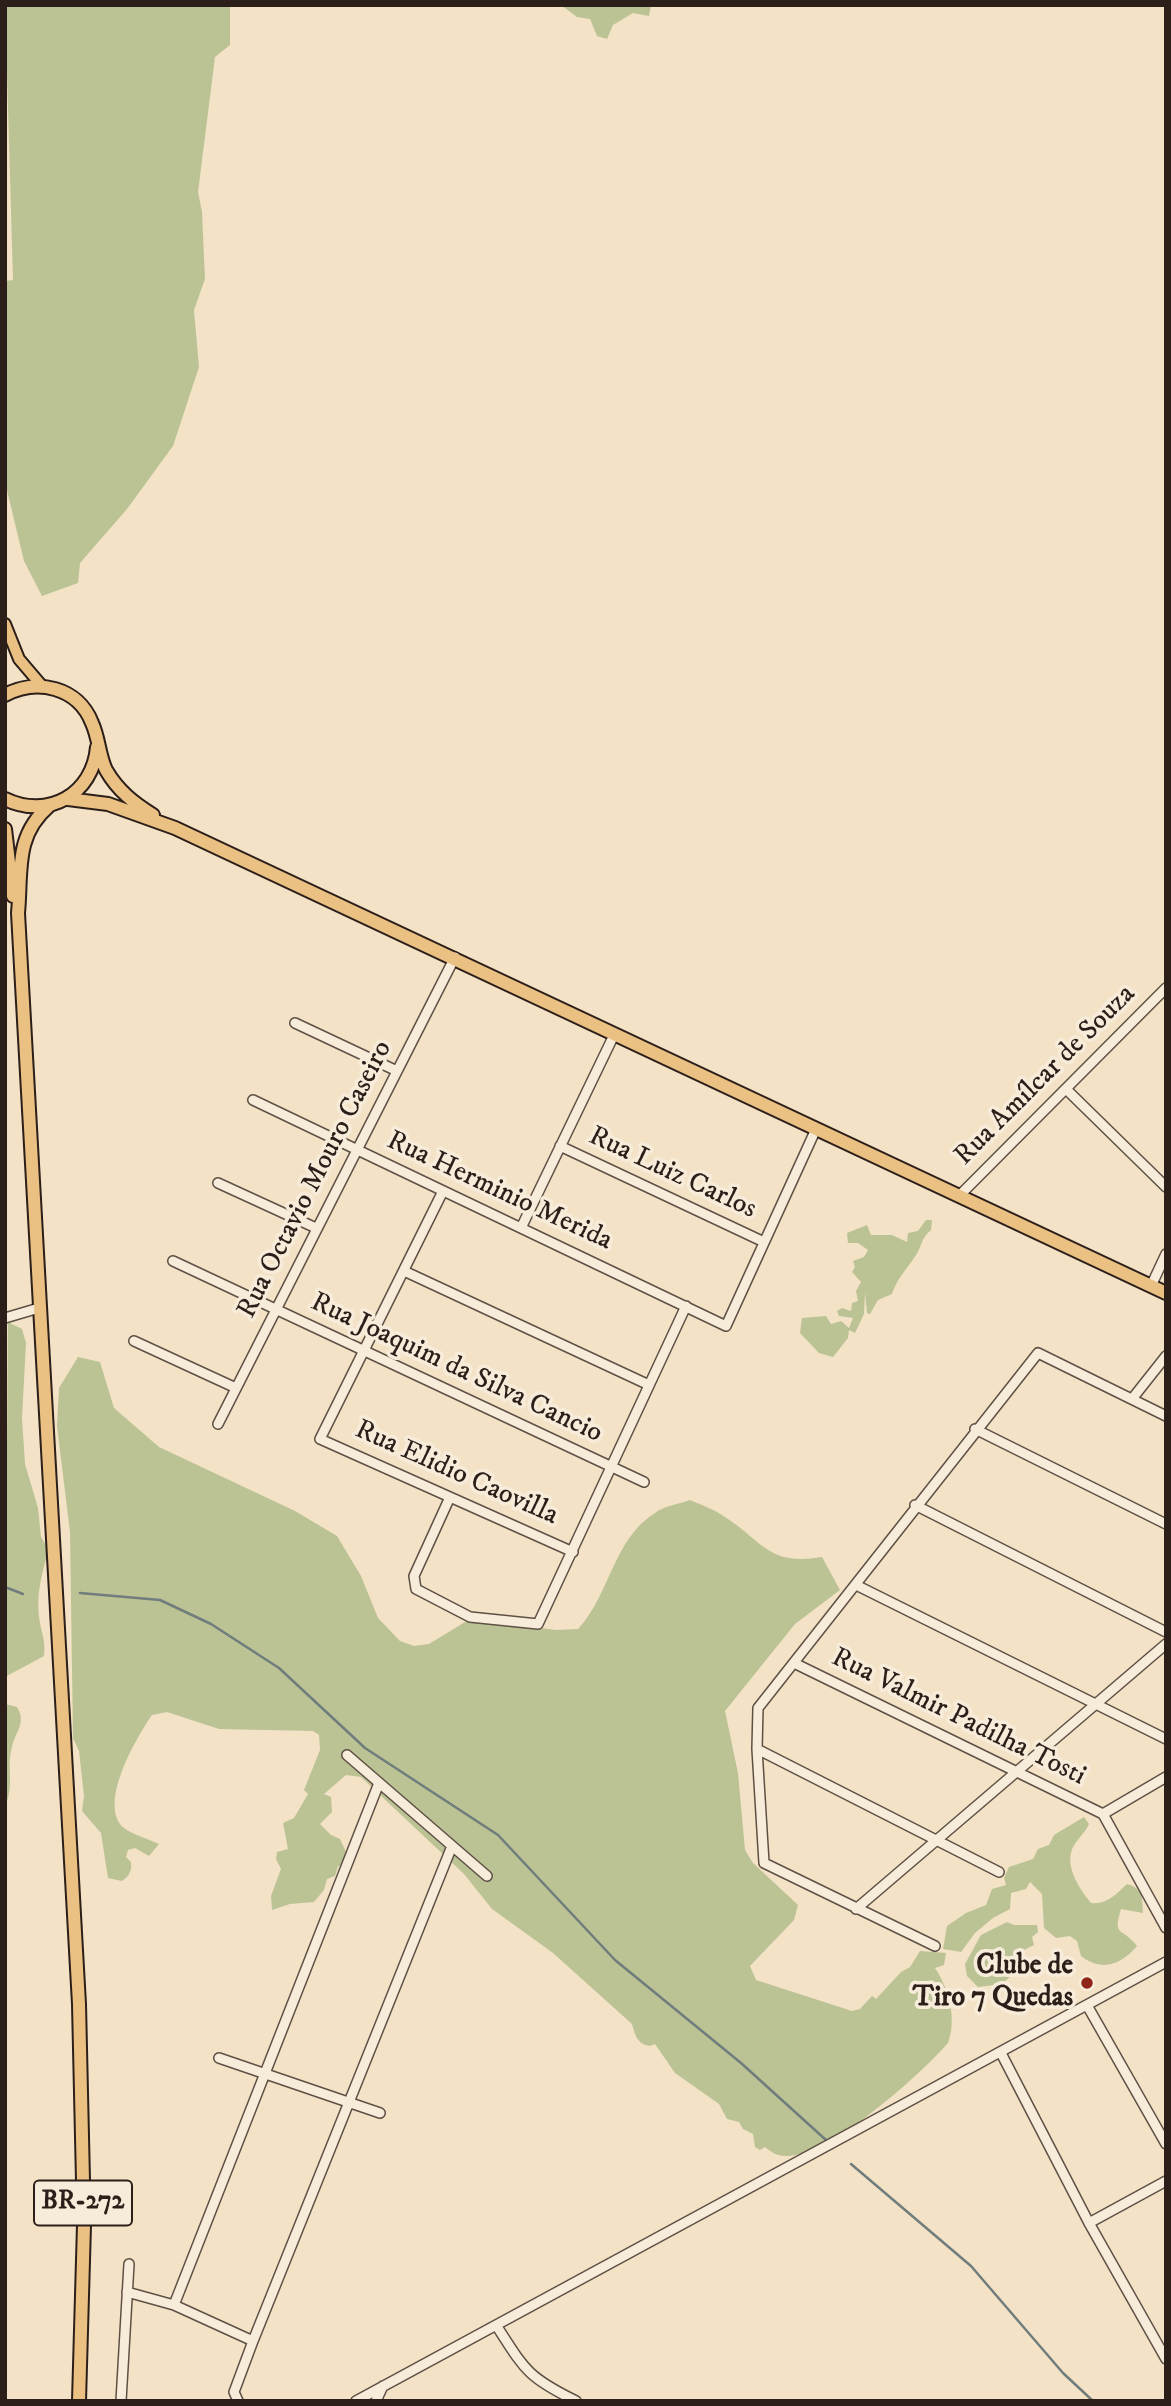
<!DOCTYPE html>
<meta charset="utf-8">
<style>
body{margin:0}
#map{position:relative;width:1171px;height:2406px;overflow:hidden;background:#f3e2c6;font-family:"IM FELL DW Pica",serif}
canvas{display:block}
.frame{position:absolute;inset:0;border:7px solid #2c1f1a;pointer-events:none}
</style>
<div id="map">
<canvas width="1171" height="2406"></canvas>
<div class="frame"></div>
</div>
<script>
const ctx = document.querySelector('canvas').getContext('2d');
ctx.lineJoin = 'round';
function fill(path, color) { ctx.fillStyle = color; ctx.fill(path, 'evenodd'); }
function trace(path, color, width, dash) { ctx.strokeStyle = color; ctx.lineWidth = width; ctx.lineCap = dash ? 'butt' : 'round'; ctx.setLineDash(dash || []); ctx.stroke(path); }
function write(font, color, halo, rows, align = 'center') {
  ctx.font = font + ' "IM FELL DW Pica",serif'; ctx.lineWidth = 7; ctx.setLineDash([]); ctx.textBaseline = 'middle'; ctx.strokeStyle = halo; ctx.fillStyle = color; for (const [text, x, y, turn = 0] of rows) {
    ctx.save(); ctx.translate(x, y); ctx.rotate((+turn || 0) * Math.PI / 180); ctx.textAlign = isNaN(turn) ? turn : align; if (halo) ctx.strokeText(text, 0, 0); ctx.fillText(text, 0, 0); ctx.restore();
  }
}
fill(new Path2D(`
 M5,5H230V45L215,57L198,192L202,212L205,279L194,310L199,367L173,446L127,509L80,563L78,583L42,596L24,561L5,482V281L13,280Z
 M561,5H651L649,16L633,13L613,25L607,39L597,36L590,19L577,17Z
 M926,1220H932L931,1230C921,1238 922,1246 916,1255C908,1268 897,1278 892,1294L878,1300L870,1314L867,1313L865,1293L864,1314L855,1333L849,1330L848,1338L833,1357L819,1353L800,1333L802,1318L826,1316L831,1324L841,1321L849,1328L853,1318L839,1316L837,1311L842,1308L851,1311L852,1303L858,1301L856,1291L861,1282L852,1272L855,1267L853,1261L864,1257L868,1250L858,1243H848L847,1233L867,1225L871,1235H892L907,1242L908,1233L918,1231Z
 M8,1322L22,1329L26,1343L22,1418L25,1464L38,1508L41,1537L49,1550C42,1571 36,1595 39,1617C41,1632 46,1641 44,1656L5,1677Z
 M78,1357L100,1362L114,1408L159,1447L295,1511L337,1536L361,1576L378,1618L400,1641L414,1646L429,1644L470,1619L556,1630L578,1629C610,1595 613,1539 655,1513C664,1506 679,1504 690,1500C702,1505 715,1510 725,1517C764,1542 768,1566 822,1557L840,1590L795,1624L725,1711L738,1773L745,1850L753,1863L798,1905L794,1920L750,1966L756,1980L852,2011L860,2009L872,1996L876,1999L901,1972L910,1967L920,1951L946,1953L944,1965L935,1968C949,1989 957,2019 948,2043C920,2075 828,2158 785,2156C777,2156 771,2152 765,2147L760,2150L755,2147L753,2134L743,2129L739,2122L727,2119L719,2104L675,2073L655,2044L650,2046C637,2044 635,2035 632,2024L553,1953L492,1909L464,1874L361,1777L346,1775L324,1794L331,1797L332,1812L320,1824L331,1835L340,1839L347,1854L344,1866H338L335,1876L327,1879L324,1890L314,1902L290,1904L272,1910L271,1896L281,1869L276,1859L277,1852L288,1849L283,1823L294,1818L308,1794L304,1790L320,1750L319,1735L313,1731L219,1729L167,1712L152,1715C136,1738 97,1805 124,1828C133,1835 149,1839 159,1844L149,1856L135,1848L128,1850L126,1857L131,1862C132,1871 129,1876 122,1881L108,1878L101,1833L82,1811L84,1796L79,1751L73,1738L70,1532L57,1426L59,1388Z
 M5,1704L17,1707C27,1723 15,1732 12,1747C6,1768 15,1784 5,1807Z
 M1084,1817L1089,1824C1085,1833 1078,1838 1073,1847C1064,1866 1079,1888 1091,1903C1107,1905 1116,1894 1127,1884C1144,1889 1142,1898 1143,1913L1121,1909C1112,1938 1123,1927 1137,1946C1121,1965 1102,1972 1081,1956L1077,1941L1070,1936L1056,1938L1044,1928L1042,1894L1030,1882L1026,1889L1011,1893L1010,1909L993,1918L975,1933L961,1952L943,1949L947,1926L966,1913L986,1905L992,1889L1006,1885L1004,1878L1009,1867L1033,1859L1038,1849L1049,1845L1054,1835Z
 M1007,1922L1014,1925H1037L1038,1932L1032,1937L1034,1945L1012,1956L1011,1976L1002,1984L978,1987L967,1976L965,1964L981,1935Z`), '#bbc395');
trace(new Path2D(`
 M5,1587L23,1594
 M80,1593L160,1600L211,1624L279,1668L365,1748L498,1835L615,1960L741,2063L826,2140
 M851,2164L971,2266L1063,2373L1093,2401`), '#707d7c', 2.5);
const minor = new Path2D(`
 M295,1023L397,1071
 M1066,1089L1166,1187
 M253,1100L726,1326L816,1129
 M560,1146L764,1242
 M218,1183L316,1228
 M443,1191L320,1439L573,1552
 M959,1196L1166,988
 M521,1228L614,1035
 M173,1261L644,1482
 M404,1271L649,1385
 M1151,1286L1166,1254
 M5,1318L39,1308
 M134,1341L236,1388
 M1132,1399L1166,1356
 M218,1424L455,957
 M975,1429L1166,1524
 M450,1497L414,1576L416,1589L470,1617L538,1624L686,1306
 M915,1505L1166,1632
 M856,1585L1166,1739
 M794,1663L1103,1814
 M757,1749L999,1872
 M347,1755L487,1876
 M1103,1814L1166,1928
 M1103,1814L1166,1777
 M856,1909L1166,1644
 M935,1946L764,1863L757,1749L758,1708L1038,1353L1166,1416
 M1088,2007L1166,2144
 M1001,2053L1089,2223L1166,2359
 M219,2058L380,2113
 M1089,2223L1166,2181
 M127,2292L174,2305L253,2341
 M174,2305L379,1783
 M496,2325C525,2370 527,2377 576,2401
 M121,2401L129,2264
 M238,2401L234,2392L253,2341L452,1846
 M356,2401L1166,1962
 M376,2401L383,2386`);
const major = new Path2D(`
 M5,624L19,659L42,686`);
const highway = new Path2D(`
 M5,695C37,678 78,687 92,723C99,738 99,756 106,770C118,791 134,803 153,815
 M5,799C48,820 93,794 97,747
 M68,799L108,804L175,828L1166,1293
 M49,806C14,836 22,872 18,913L79,2004L84,2225L79,2401
 M5,829L13,896`);
trace(minor, '#5e5045', 12);
trace(major, '#2c1f1a', 14);
trace(highway, '#2c1f1a', 16);
trace(minor, '#f7ecda', 9);
trace(major, '#eac183', 10);
trace(highway, '#eac183', 12);
for (const [x, y, r, color] of [
 [1087,1983,7,"#8f2418"]
]) { const dot = new Path2D(); dot.arc(x, y, r, 0, 2 * Math.PI); ctx.fillStyle = color; ctx.fill(dot); trace(dot, '#f7ecda', 2.5); }
for (const [x, y, w] of [
 [83,2203,98]
]) { const box = new Path2D(); box.roundRect(x - w / 2, y - 22.5, w, 45, 5); ctx.fillStyle = '#f7ecda'; ctx.fill(box); trace(box, '#2c1f1a', 2); }
write('bold 26px', '#2c1f1a', null, [
 ["BR-272",83,2203]
]);
write('28px', '#2c1f1a', '#f7ecda', [
 ["Rua Amílcar de Souza",1046,1076,-45],
 ["Rua Luiz Carlos",672,1174,25],
 ["Rua Octavio Mouro Caseiro",316,1180,-63],
 ["Rua Herminio Merida",499,1192,25],
 ["Rua Joaquim da Silva Cancio",456,1369,25],
 ["Rua Elidio Caovilla",456,1474,24],
 ["Rua Valmir Padilha Tosti",958,1718,26]
]);
write('bold 28px', '#2c1f1a', '#f7ecda', [
 ["Clube de",1073,1967],
 ["Tiro 7 Quedas",1073,1999]
], 'right');
</script>
